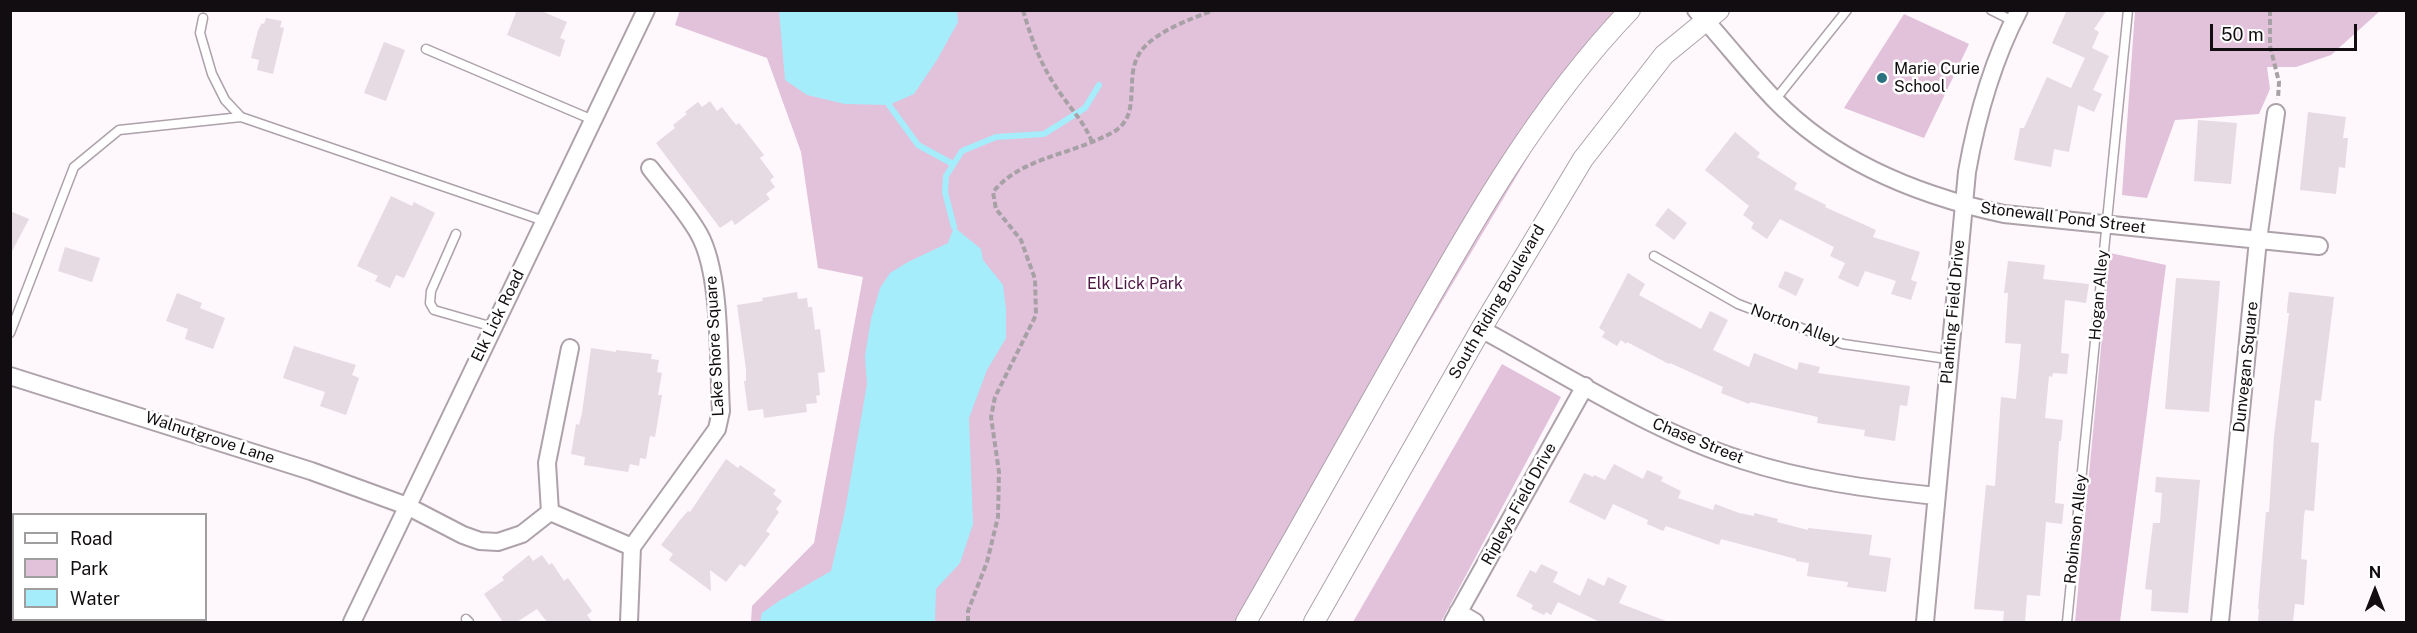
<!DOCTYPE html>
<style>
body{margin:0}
#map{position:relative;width:2417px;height:633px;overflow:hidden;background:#fef7fc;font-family:"Public Sans",sans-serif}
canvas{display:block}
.frame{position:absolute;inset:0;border:12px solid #110d10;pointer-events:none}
.legend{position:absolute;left:12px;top:513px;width:195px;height:108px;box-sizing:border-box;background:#fff;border:2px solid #a09e9f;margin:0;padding:8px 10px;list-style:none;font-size:18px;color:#110d10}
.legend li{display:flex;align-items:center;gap:12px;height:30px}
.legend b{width:30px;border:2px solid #a09e9f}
.north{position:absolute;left:2345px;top:561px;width:60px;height:60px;-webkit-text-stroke:4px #fff;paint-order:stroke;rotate:0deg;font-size:16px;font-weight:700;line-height:24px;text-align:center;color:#110d10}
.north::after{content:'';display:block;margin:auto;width:21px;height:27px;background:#110d10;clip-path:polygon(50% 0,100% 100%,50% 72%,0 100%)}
.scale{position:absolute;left:2210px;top:24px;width:147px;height:27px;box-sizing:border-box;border:3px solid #110d10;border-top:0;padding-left:8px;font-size:18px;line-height:21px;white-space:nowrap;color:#110d10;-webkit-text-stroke:4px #fff;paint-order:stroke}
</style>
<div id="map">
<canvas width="2417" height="633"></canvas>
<div class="frame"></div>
<ul class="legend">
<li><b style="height:8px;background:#fff"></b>Road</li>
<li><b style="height:16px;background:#e2c1da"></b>Park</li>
<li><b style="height:16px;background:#a6edfc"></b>Water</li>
</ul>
<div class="north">N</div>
<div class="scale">50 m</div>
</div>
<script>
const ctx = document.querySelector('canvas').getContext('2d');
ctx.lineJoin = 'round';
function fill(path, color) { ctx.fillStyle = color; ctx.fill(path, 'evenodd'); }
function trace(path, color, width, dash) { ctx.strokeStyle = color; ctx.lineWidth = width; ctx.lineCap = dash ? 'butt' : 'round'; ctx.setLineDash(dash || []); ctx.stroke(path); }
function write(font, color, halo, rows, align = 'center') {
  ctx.font = font + ' "Public Sans",sans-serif'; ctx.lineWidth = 5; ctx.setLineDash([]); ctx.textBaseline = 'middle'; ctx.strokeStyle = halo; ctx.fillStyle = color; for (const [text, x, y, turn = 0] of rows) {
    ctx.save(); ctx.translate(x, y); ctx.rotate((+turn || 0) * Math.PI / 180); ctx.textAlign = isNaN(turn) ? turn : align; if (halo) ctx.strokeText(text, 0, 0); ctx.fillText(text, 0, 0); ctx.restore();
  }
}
fill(new Path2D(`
 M680,10L1615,11L1251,622H751L752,606L814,543L863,277L818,268L801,152L767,58L675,25Z
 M2135,11V10L2380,11L2331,55L2296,67H2267L2270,89L2259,114L2175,120L2147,198L2122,195Z
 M1904,14L1969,44L1924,138L1844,108Z
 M2110,253L2166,265L2120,622H2075Z
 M1502,364L1561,397L1441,622H1353Z`), '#e2c1da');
fill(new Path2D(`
 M779,11H957L958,22L937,60L914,94L889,105L845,104L807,95L785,80Z
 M954,227L981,249L983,260L1003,285L1006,310V338L987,370L969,418L973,524L960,563L936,589L935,622H760L762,613L779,601L831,571L845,511L867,384L865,356L871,319L880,288L890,273L908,262L948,243Z`), '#a6edfc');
trace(new Path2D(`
 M889,105L918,145L953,164
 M954,227L945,192L946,176L962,151L996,137L1044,134L1085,108L1099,85`), '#a6edfc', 6);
fill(new Path2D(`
 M517,10H539L567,22L560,38L565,40L560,57L507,35Z
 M2067,10H2107L2094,29L2099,32L2092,48L2109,56L2093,90L2102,94L2094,112L2078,105L2069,152L2054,149L2051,167L2014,160L2020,128H2024L2047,77L2071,88L2085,58L2052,43Z
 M266,18L282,21L280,27L284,28L273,74L257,70L259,60L251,58L258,30L262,23L264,24Z
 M384,42L405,50L386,101L364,93Z
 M710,101L717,111L722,107L736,125L739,123L764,155L760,158L774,177L770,180L775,187L766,194L770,199L735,225L732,220L720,228L656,143L675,128L673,125L687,114L685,112L698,102L702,107Z
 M2308,112L2346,117L2343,138H2348L2345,168L2339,167L2336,194L2300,190Z
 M2198,120L2237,123L2231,184L2194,181Z
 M1735,132L1760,153L1757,157L1797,183L1794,189L1826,205L1825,207L1876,230L1873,237L1920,252L1911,280L1917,282L1911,300L1891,294L1896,281L1865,271L1858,287L1838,278L1845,263L1830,256L1834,247L1780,219L1767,239L1751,228L1754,223L1743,215L1749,206L1705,170Z
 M391,196L412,206L414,202L435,213L404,278L396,275L390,288L375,281L378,276L357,266Z
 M1668,208L1687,223L1674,240L1655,225Z
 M10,211L29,219L10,255Z
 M65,247L100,258L92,282L58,271Z
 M2008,261L2045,265L2043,279L2089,284L2086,303L2065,300L2061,353L2069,354L2067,374L2053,373L2052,377L2049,376L2045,418L2063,420L2061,441H2059L2055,503L2064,504L2062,524L2046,522L2040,596L2027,595L2025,622H2003L2004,611L1974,609L1986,485L1995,486L2001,397L2016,399L2021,344L2005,343L2008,293H2004Z
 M1785,271L1804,279L1796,296L1778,287Z
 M1628,273L1645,284L1639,295L1701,329L1710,311L1728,320L1713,350L1749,367L1754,353L1797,370L1799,362L1820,367L1818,373L1910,386L1907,406L1900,405L1895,441L1864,436L1865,430L1817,423L1818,417L1750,402L1749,404L1721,393L1723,387L1670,363L1669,364L1627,342L1626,344L1621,340L1617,346L1602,337L1605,332L1599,328Z
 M2176,278L2220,281L2209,412L2165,409Z
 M797,292L798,299L807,298L808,307H812L815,330L820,329L825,372L818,373L820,395L816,396L817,403L806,404L807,412L764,418L763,409L748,411L744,381H746V369L737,305L763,301L762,298Z
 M2289,292L2334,297L2321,401L2315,400L2311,442L2319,443L2314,511L2305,510L2304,516L2301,559L2307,560L2304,605L2295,604L2293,622H2258L2259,609H2258L2266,512H2269L2274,436L2289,313H2287V309Z
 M177,293L202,303L200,308L225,318L213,349L185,339L188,329L166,321Z
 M294,346L356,365L352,375L359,378L346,415L320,406L325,392L283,378Z
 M591,348L616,352V350L652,354L651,359L659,360L657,372L662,373L658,395H662L655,437L650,436L646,459L640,458L639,466L630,464L628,472L584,465L585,457L571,454L576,424L579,425L582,413Z
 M726,459L738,468L740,465L776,490L773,494L782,501L776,509L779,512L766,531L770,534L745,567L740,564L726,582L710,570L711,591L669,560L673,554L661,545L680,520L688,511L690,512Z
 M1614,464L1643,479L1647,470L1663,477L1661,481L1681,491L1678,498L1713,510L1715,504L1739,513L1754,516V513L1778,519L1777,522L1808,530V528L1872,535L1869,555L1891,558L1886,592L1847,587L1848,582L1807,576L1809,563L1796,561V559L1721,539L1719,545L1666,526L1663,531L1647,524L1648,520L1613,504L1605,520L1569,502L1584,473L1593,477L1594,475L1605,480Z
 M2156,477L2200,480L2188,613L2151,611L2152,590L2145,589L2153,523H2160L2162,493L2155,492Z
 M529,555L533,561L542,555L549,565L552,563L564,581L568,578L592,611L587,615L592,622H547L537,609L517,622H503L484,594L504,580L502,577Z
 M1541,564L1558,572L1553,582L1580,596L1588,578L1604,586L1608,577L1627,586L1619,603L1666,621V622H1600L1558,602L1551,615L1546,612L1544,615L1531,609L1533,605L1516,596L1530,570L1536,573Z`), '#e6dae3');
const service = new Path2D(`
 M1991,10L2013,21
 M203,18L200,33L212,74L225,100L241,117L544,221
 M426,49L593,120
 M1775,100L1847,10
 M456,234L431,291L430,303L434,310L493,327
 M1654,256L1738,304L1843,344L1948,359
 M10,333L74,167L119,130L241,117
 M466,619L469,622
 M2067,622L2128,10`);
const minor = new Path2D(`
 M1696,10C1723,39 1747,71 1775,100C1836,163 1920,196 2004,214L2319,246
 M1481,329C1564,374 1653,432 1742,460C1806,481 1870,489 1936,496
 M10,376L311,471L407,506L463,535L480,541L498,542L522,534L550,512L632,547
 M550,512L547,463L570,348
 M10,607L14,608
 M1458,612L1475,622
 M46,620L55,622
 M352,622L646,10
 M629,622L632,547L717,429L721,411C718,362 722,275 699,234C686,211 666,189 650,168
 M1453,622L1585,386
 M1925,622L1967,172C1977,115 1992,62 2019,10
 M2220,622L2258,240L2276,113`);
const tertiary = new Path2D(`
 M1246,622C1299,530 1351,437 1403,345C1469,228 1536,108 1630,10
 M1314,622L1481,329L1583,159L1664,55L1719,10`);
trace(service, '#ada2aa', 11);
trace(minor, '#ada2aa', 20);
trace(tertiary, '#ada2aa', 22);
trace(new Path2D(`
 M1023,10C1031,38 1040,63 1056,87C1068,106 1084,121 1092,142
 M2270,10V46L2279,82L2278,99
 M968,622V611L987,562L998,517L999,472L991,417L995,397L1036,315L1035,279L1021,240L996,209L993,192C1019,160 1062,156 1099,139C1107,135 1116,132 1122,125C1132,114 1131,99 1132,85C1132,77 1133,66 1137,58C1147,34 1191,19 1214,10`), '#a7a1a6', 4, [6, 3]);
trace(service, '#fff', 8);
trace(minor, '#fff', 16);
trace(tertiary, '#fff', 20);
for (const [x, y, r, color] of [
 [1882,78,6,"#2b717f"]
]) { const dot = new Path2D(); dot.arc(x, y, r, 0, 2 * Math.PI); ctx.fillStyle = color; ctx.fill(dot); trace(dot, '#fff', 2); }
write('16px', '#110d10', '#fff', [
 ["Marie Curie",1894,69],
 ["School",1894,87]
], 'left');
write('16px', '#110d10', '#fff', [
 ["Stonewall Pond Street",2063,218,7],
 ["Hogan Alley",2099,295,-85],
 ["South Riding Boulevard",1497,302,-60],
 ["Planting Field Drive",1953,312,-85],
 ["Elk Lick Road",498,316,-64],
 ["Norton Alley",1795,325,20],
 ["Lake Shore Square",715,346,-93],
 ["Dunvegan Square",2246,367,-84],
 ["Walnutgrove Lane",210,438,18],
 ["Chase Street",1698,441,22],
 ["Ripleys Field Drive",1519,504,-61],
 ["Robinson Alley",2076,529,-84]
]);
write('16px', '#4f1746', '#fff', [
 ["Elk Lick Park",1135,284]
]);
</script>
